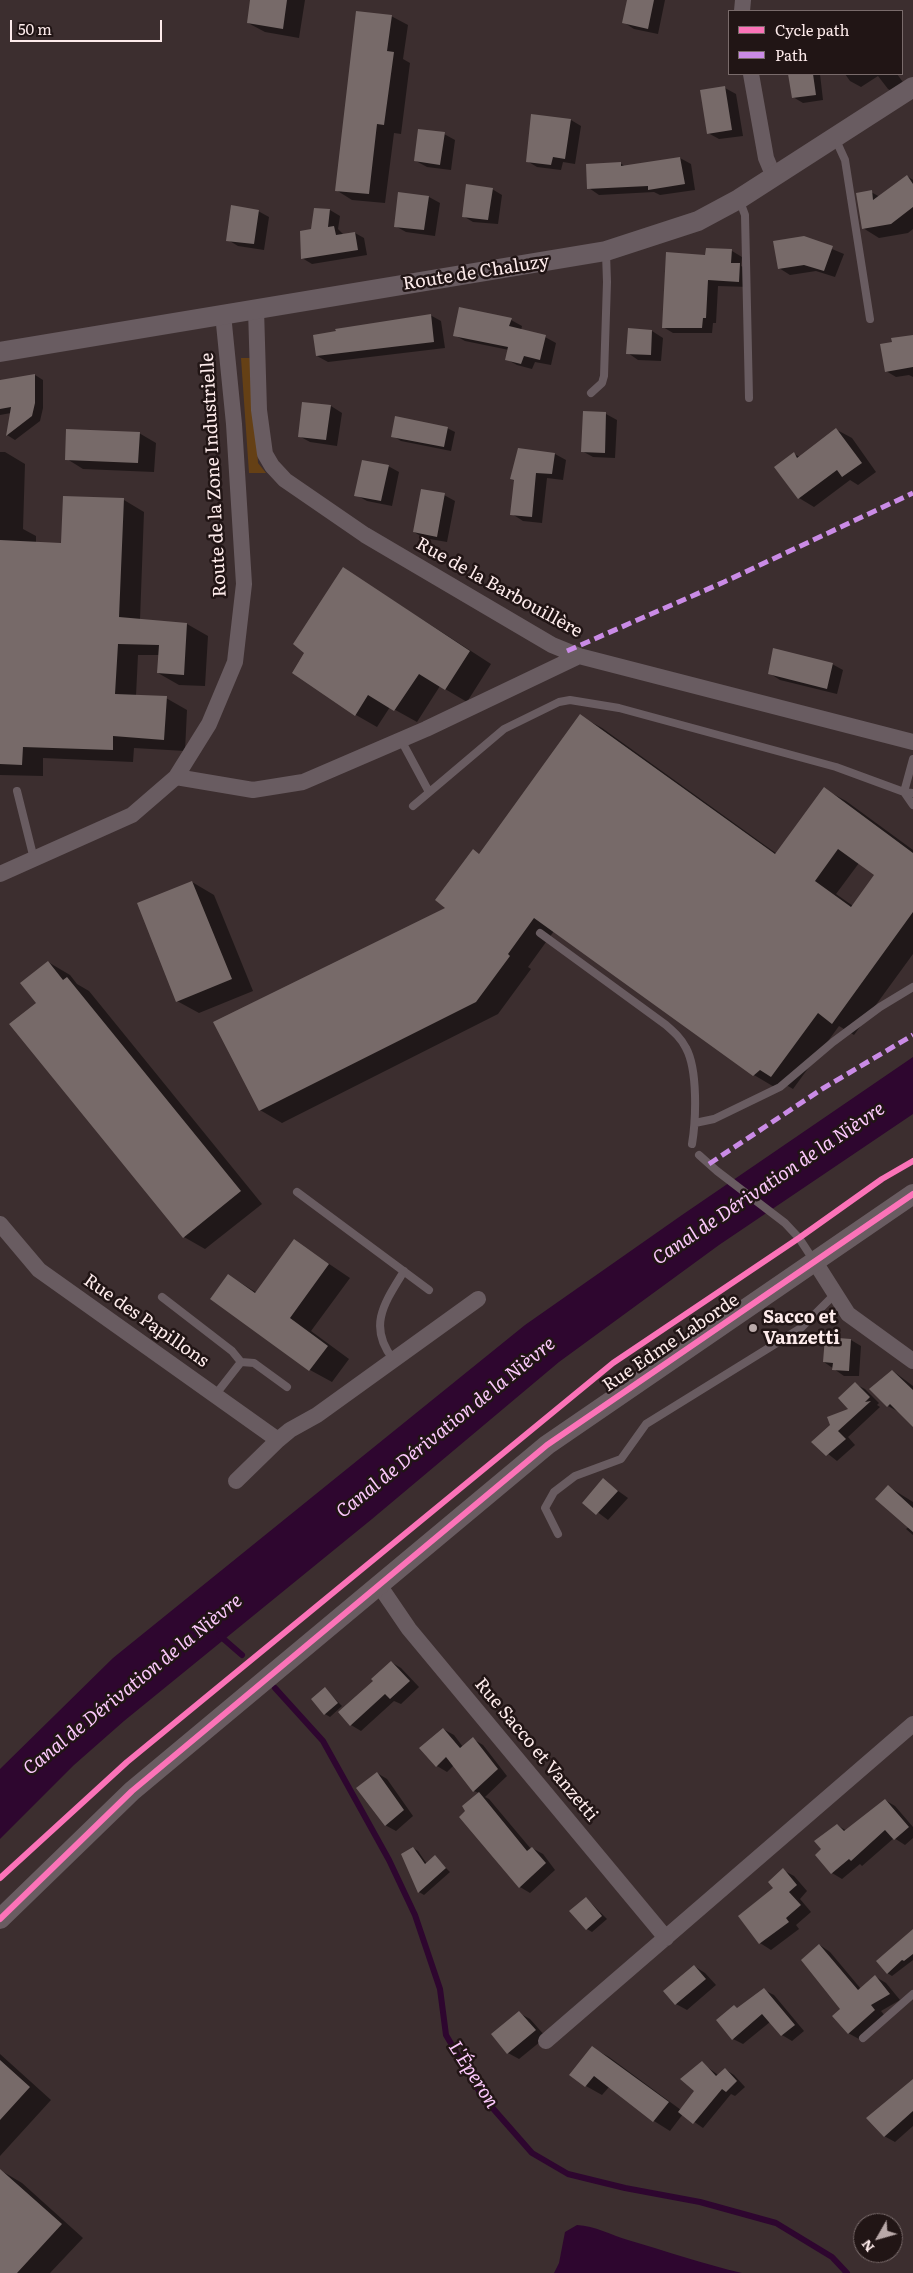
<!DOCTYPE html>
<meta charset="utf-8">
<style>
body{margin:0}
#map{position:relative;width:913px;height:2273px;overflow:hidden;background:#3c2e2f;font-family:Literata,serif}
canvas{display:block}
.legend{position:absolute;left:728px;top:10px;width:175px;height:65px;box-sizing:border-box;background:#211515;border:1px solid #796b6b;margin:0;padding:6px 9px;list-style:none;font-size:15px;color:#fdebeb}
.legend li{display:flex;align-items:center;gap:10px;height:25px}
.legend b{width:25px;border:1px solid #796b6b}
.north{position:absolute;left:853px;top:2213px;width:50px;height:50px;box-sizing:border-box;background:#211515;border:1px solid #796b6b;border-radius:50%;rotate:232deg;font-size:14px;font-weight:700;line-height:20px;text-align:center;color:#fdebeb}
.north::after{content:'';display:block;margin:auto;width:18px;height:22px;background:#b9a9a9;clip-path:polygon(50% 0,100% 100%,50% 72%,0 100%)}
.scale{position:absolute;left:10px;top:20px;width:152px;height:22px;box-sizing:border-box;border:2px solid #fdebeb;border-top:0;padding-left:6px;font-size:15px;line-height:18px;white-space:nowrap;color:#fdebeb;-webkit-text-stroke:4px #211515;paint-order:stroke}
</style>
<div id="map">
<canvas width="913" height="2273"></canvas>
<ul class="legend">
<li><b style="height:6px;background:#fb73b8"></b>Cycle path</li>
<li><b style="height:6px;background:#ca8be6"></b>Path</li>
</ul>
<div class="north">N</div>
<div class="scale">50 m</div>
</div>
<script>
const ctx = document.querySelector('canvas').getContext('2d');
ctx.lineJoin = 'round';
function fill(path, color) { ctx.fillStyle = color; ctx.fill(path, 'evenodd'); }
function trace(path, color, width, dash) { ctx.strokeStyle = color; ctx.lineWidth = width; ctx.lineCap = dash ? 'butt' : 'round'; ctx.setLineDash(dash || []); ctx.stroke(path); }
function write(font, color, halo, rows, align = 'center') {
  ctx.font = font + ' Literata,serif'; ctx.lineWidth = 5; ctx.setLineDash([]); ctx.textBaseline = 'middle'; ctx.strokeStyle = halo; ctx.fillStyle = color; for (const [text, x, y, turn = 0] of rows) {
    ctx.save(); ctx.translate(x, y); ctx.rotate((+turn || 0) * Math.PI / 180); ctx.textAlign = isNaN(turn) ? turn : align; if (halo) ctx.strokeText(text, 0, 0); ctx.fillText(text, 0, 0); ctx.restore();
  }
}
fill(new Path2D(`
 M241,358H251L258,463L266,473H249Z`), '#654015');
fill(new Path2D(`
 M913,1057V1114L719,1245L559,1362L372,1519L124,1721L74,1765L0,1839V1769L113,1658L525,1325L682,1215Z
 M577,2225C595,2226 611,2235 628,2240C666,2251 703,2264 742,2273H554L559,2263L565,2232Z`), '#2e062f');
fill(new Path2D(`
 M251,0H305L299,38L265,32L248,23Z
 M628,0H665L658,34L634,29L623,22Z
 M391,16L408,25L403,59L410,63L401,134L394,133L385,203L352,200L336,190Z
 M790,74H820L823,100L803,103L793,97Z
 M845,74H897L908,89L899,95L888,89L878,76L861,87L850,81Z
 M725,88L736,94L743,136L719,139L708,133Z
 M571,120L581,126L575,164L563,162L561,170L537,167L527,161Z
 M444,134L455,140L451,170L427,167L416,161Z
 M680,158L691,164L695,190L660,195L654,192L599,195L589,188L620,163L626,167Z
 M907,176L913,180V229L908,233L879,238L863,228L871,192L880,197Z
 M492,189L502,195L498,224L473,222L463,216Z
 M400,193L429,197L440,203L435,236L406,232L395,226Z
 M315,209L330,210L340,216L338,229L344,235L355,233L364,238L367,255L312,264L302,258L312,230Z
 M258,211L269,217L264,250L238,246L228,240Z
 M803,237L844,254L835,277L816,271L790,275L779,268Z
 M732,251L742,257L741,266L750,271L749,287L718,286L716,323H713L712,333H673L663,327L706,256Z
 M430,315L441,321L445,348L328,362L317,356Z
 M511,320L522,326L521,330L545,337L556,343L551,365L535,362L532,369L517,365L506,359L509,350L465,341L454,335Z
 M629,330L652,331L663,338L661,361L638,360L628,353Z
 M913,337V377L909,375L896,377L886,371Z
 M35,375L43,380V408L40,421L15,440L7,435L11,413L0,415V381Z
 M331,406L342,413L337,446L310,442L299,436Z
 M606,414L617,420L615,458L593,457L582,451Z
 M447,428L455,432L451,451L401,441L393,436Z
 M837,430L852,438L876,472L858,485L850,480L814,507L799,498L794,454L800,457Z
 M139,433L156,443L154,472L83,469L67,459Z
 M0,452H5L25,464L23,529L36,536V543L62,544L124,500L144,512L140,620L187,624L208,636L205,686L179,685L158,673L159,655H138L136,696L166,698L187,710L185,751L134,748L133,762L43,758V776L0,775Z
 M555,454L566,460L563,480L547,478L542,523L523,521L512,514L515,481L511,479Z
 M388,466L399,472L392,506L367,501L356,495Z
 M444,495L455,501L447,542L424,538L414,532Z
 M343,568L491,664L467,702L440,686L417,722L390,707L377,727L356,715L306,652Z
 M832,664L843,670L837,694L780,680L769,673Z
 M580,716L602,728L777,854L824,789L846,801L913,850V954L854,1035L839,1026L793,1089L781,1082L776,1088L754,1075L554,931L528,967L531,969L498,1014L282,1123L260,1110L215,1023L447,908L480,855ZM859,863L875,875L853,906L836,894Z
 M192,882L214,895L253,991L199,1013L177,1001Z
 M48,962L70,975L77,984L89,991L262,1204L205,1249L184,1237L38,1003Z
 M295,1241L350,1278L311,1331L349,1359L332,1382L310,1370L211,1298L228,1275L257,1293Z
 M851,1340L861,1346L859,1376H844L824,1362Z
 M893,1371L913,1386V1425L899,1412L888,1406Z
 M855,1384L865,1389L879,1403L877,1405L880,1407L848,1437L855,1445L837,1461L813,1442L850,1409Z
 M603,1480L628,1498L608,1520L584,1502Z
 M889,1487L913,1502V1535L906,1529L909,1527Z
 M391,1662L401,1668L419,1687L401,1704L394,1701L361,1731L351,1725L375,1681Z
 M325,1689L342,1706L330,1717L325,1714Z
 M443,1729L454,1735L463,1747L473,1739L483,1745L507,1776L485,1797L489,1799L531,1849L532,1848L543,1854L555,1870L530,1893L520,1887L479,1793L474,1791L454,1765L447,1772L437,1766Z
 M377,1773L387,1779L413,1816L396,1831L385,1825Z
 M885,1800L895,1806L913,1827V1838L905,1845L894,1838L862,1866L860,1864L842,1879L832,1873L823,1850L816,1841L837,1825L847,1831Z
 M413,1848L418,1851L427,1864L435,1857L450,1872L424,1895L419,1892Z
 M783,1870L794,1876L807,1891L800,1899L811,1912L796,1925L799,1929L771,1950L760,1943L739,1916L774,1888Z
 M586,1898L607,1919L592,1932L587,1929Z
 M913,1932V1960L892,1976L887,1973Z
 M820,1945L830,1952L861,1989L876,1977L886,1983L900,2000L881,2011L885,2016L859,2039L848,2033L842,2009Z
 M694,1966L705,1973L716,1985L687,2010L676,2004Z
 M764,1990L774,1995L804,2031L792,2041L782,2035L770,2022L743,2044L733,2039Z
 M519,2013L530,2019L546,2037L519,2059L508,2053Z
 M593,2048L609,2057L681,2110L696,2091L702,2063L718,2075L725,2069L734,2075L745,2087L735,2096L731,2094L703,2128L683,2114L670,2131L654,2121L609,2087L602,2095L586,2086Z
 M0,2054L51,2100L0,2156Z
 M913,2081V2126L895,2142L884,2136Z
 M0,2170L22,2183L83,2238L50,2273H0Z`), '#0007');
trace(new Path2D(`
 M219,1635L242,1655
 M275,1688L323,1741L389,1860L415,1915L440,1989L446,2035L482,2096L532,2153L568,2174L625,2188L700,2202L776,2223L832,2257L847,2273`), '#2e062f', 6);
fill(new Path2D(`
 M250,0H287L283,29L247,23Z
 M627,0H654L648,29L622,23Z
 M356,11L392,15L387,51L394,52L384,125L377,124L369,194L335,191Z
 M788,74H813L816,95L792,98Z
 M725,86L732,130L707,134L700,90Z
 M531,114L571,119L565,159L553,157L551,165L526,162Z
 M418,129L445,132L440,165L414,161Z
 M680,157L685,184L648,190V186L587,189L586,164L621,162V166Z
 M907,175L913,184V207L891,224L862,229L856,193L872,190L873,200Z
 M466,184L493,188L488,220L462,217Z
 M398,192L429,196L424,230L394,227Z
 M231,205L259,210L254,244L226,241Z
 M314,208L330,209L328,227L334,226L336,235L355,232L358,250L301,259L300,231L311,229Z
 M804,236L833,246L824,271L804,265L778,269L773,241Z
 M706,248L732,249L731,263H740L739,282L708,280L706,318H703L702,328H662L666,252L705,255Z
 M459,307L512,318L509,326L546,335L540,360L524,356L521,364L505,360L508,347L453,336Z
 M431,314L434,342L316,356L313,335L336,331L335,329Z
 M628,328L652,330L651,355L626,354Z
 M913,335V367L885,372L880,344L892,342L891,338Z
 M35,374V403L32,416L6,436L11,407L0,409V380Z
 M302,402L331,405L326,440L298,437Z
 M583,411L606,412L605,453L581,452Z
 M395,416L448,427L444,447L391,437Z
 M836,428L862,463L842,477L837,470L798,499L774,467L794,452L797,458Z
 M66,429L140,432L138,463L65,460Z
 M518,448L555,453L552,474L536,473L532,517L510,515L514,480L510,479Z
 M362,460L389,465L381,501L354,496Z
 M421,489L445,493L437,537L413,532Z
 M63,496L124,498L119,617L187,623L184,675L157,673L159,645L118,644L115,694L167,696L164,740L113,736V750L23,747L22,765L0,764V540L61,543Z
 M343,567L470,651L445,690L419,674L394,711L368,695L355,716L292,673L304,653L293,644Z
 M773,648L833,663L827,689L768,674Z
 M580,714L775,854L824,787L913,853V912L832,1024L818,1013L771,1077L760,1070L753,1076L534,918L508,954L510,956L476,1002L259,1111L213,1022L445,908L435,900L473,849L479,854ZM838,849L874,875L851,907L815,881Z
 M192,881L232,979L176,1002L137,903Z
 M48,961L63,980L67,977L241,1191L183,1238L9,1024L36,1003L20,983Z
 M294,1239L329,1264L290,1318L328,1346L309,1371L210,1299L228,1274L255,1293Z
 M825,1337L851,1339L849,1371L832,1370L833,1363L823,1362Z
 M892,1370L913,1390V1427L890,1404L887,1407L869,1389Z
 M855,1382L870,1397L865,1402L871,1401L838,1431L846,1439L826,1456L811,1442L830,1425L827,1417L848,1409L838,1398Z
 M603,1478L618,1491L596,1515L582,1503Z
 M888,1485L913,1508V1532L875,1499Z
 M391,1661L410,1681L390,1699L385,1694L350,1726L338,1712L373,1681L371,1679Z
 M325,1687L338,1703L324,1715L311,1699Z
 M443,1728L460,1748L473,1737L498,1769L473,1792L446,1757L436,1767L419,1748Z
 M377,1772L404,1810L385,1826L356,1788Z
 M479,1792L527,1851L532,1847L546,1863L519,1888L459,1817L465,1811L462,1806Z
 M885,1799L909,1827L894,1840L885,1830L851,1861L849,1859L831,1874L815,1855L821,1849L814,1841L837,1824L844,1831Z
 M413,1847L425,1864L435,1855L446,1868L418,1893L401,1854Z
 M783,1868L797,1885L789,1892L801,1905L786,1918L789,1922L759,1944L738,1916L773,1888L768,1882Z
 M586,1897L602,1916L586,1930L569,1911Z
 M913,1929V1954L904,1961L902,1960L887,1974L876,1961Z
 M819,1944L858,1990L875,1975L890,1994L871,2005L875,2010L848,2034L832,2016L840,2009L801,1960Z
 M694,1965L706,1979L675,2005L663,1991Z
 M764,1988L795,2025L781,2036L762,2014L732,2040L716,2020L734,2005L737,2008Z
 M519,2011L536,2030L507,2054L491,2034Z
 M592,2046L669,2102L653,2122L594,2076L585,2087L569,2075Z
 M0,2060L30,2087L0,2120Z
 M702,2061L716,2076L725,2068L737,2081L726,2092L722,2089L693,2124L678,2112L694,2091L680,2079Z
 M913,2079V2111L884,2137L866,2118Z
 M0,2169L62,2224L17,2273H0Z`), '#776a69');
trace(new Path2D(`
 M835,138L845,160L870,319
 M739,199L745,215L749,398
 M591,393L602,383L604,376L607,282L606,253
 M401,740L429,792
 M913,759L904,792L913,805
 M17,791L34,859
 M413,806L504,729L559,702L570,700L619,708L836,767L904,792L913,793
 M540,933L666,1025C674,1032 681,1038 686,1048C698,1070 696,1120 692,1144
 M695,1123L714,1119L780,1087L833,1042L880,1007L913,987
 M699,1155L717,1171L785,1223L799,1238L814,1261
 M297,1192L429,1290
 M162,1297L232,1351L241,1362L254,1363L287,1387
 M393,1359C367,1326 385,1302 404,1271
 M216,1394L241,1362
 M558,1534L545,1508L554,1492L575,1476L621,1459L646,1424L801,1328L835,1294
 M863,2038L913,1994`), '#695c61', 8);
trace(new Path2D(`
 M742,11L743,0
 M751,74L766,158L774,177
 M256,309L259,410L265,454L272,466L285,480L365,535L552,645L579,656L913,742
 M176,777L253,790L303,782L426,729L579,656
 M0,874L132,815L176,777L209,724L235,662L244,584L234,424L223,314
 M0,1224L39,1270L278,1440
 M815,1262L848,1314L913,1361
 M236,1481L278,1440L290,1430L317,1415L478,1299
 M379,1585L409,1629L666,1938
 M546,2041L913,1724`), '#695c61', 16);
trace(new Path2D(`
 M0,352L606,251L698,221L739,199L913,87
 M0,1919L132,1791L547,1445L913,1194`), '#695c61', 20);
trace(new Path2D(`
 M567,651L724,582L913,493
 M709,1164L822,1089L913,1035`), '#ca8be6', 5, [10, 5]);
trace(new Path2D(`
 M0,1878L127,1762L613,1363L799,1238L882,1179L913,1161
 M0,1919L132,1791L547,1445L913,1194`), '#fb73b8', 6);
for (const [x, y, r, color] of [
 [753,1328,5,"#b9a9a9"]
]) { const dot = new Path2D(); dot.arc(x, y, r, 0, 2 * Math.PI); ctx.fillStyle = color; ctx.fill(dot); trace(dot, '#211515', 2); }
write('18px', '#fdebeb', '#211515', [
 ["Route de Chaluzy",476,273,-9],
 ["Route de la Zone Industrielle",214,475,-93],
 ["Rue de la Barbouillère",499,588,29],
 ["Rue des Papillons",146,1321,35],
 ["Rue Edme Laborde",671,1343,-34],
 ["Rue Sacco et Vanzetti",536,1750,50]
]);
write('bold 18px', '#fdebeb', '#211515', [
 ["Sacco et",763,1318],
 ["Vanzetti",763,1339]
], 'left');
write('italic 19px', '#fbc8fb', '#211515', [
 ["Canal de Dérivation de la Nièvre",769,1184,-34],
 ["Canal de Dérivation de la Nièvre",446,1428,-39],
 ["Canal de Dérivation de la Nièvre",133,1685,-39],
 ["L'Éperon",473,2075,57]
]);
</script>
